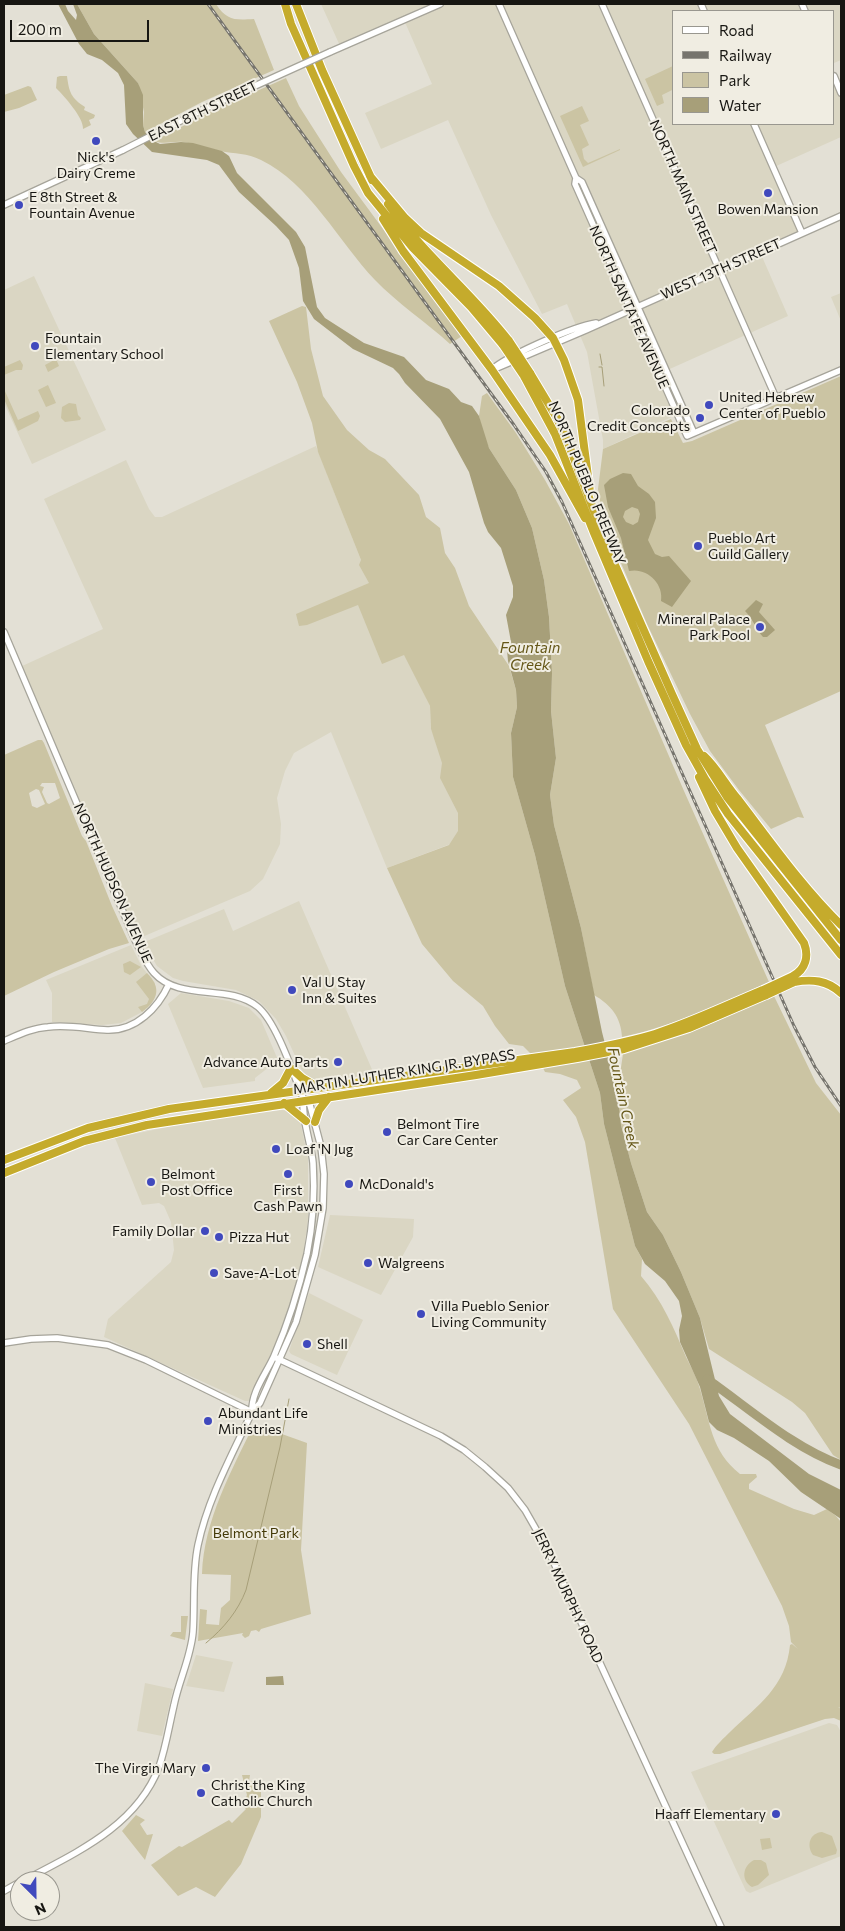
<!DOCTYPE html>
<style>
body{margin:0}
#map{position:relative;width:845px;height:1931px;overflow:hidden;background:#e3e0d5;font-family:Commissioner,sans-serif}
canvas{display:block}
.frame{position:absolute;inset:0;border:5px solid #171612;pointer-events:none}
.legend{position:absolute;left:672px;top:10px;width:162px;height:115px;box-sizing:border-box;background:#f0ede2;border:1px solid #99978f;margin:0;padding:6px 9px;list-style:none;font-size:15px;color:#171612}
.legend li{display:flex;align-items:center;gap:10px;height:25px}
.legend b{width:25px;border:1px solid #99978f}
.north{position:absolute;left:10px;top:1871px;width:50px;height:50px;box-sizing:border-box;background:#f0ede2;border:1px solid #99978f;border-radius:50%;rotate:157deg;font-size:14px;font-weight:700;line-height:20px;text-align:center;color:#171612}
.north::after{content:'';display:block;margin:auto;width:18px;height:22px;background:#4049bd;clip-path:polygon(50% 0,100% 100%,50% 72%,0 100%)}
.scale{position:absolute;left:10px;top:20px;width:139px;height:22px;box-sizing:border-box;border:2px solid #171612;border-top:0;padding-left:6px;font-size:15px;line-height:18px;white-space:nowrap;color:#171612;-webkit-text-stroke:4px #f0ede2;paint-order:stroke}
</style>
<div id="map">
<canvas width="845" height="1931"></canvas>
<div class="frame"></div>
<ul class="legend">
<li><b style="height:6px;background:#fff"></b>Road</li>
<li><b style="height:6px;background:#76746d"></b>Railway</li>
<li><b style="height:14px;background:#cbc4a3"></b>Park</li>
<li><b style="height:14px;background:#a79f79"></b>Water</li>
</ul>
<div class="north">N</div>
<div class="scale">200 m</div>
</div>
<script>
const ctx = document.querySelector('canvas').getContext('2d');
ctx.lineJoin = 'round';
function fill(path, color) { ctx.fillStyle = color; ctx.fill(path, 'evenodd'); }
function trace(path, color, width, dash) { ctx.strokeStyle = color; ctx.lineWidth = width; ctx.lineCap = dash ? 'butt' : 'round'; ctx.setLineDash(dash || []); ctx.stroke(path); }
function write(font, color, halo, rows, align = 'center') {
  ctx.font = font + ' Commissioner,sans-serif'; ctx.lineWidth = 4; ctx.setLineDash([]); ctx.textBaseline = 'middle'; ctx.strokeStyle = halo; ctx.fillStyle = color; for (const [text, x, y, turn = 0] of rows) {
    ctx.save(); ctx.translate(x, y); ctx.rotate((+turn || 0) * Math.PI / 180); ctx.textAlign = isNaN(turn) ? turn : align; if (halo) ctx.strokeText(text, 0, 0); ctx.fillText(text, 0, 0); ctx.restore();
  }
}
fill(new Path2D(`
 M321,4H841V60L834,63V11H674V124H834V76L841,93V137L774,167L802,233L760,252L788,316L663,372L680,413L603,449V440L587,352L567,304L542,314L491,215L448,120L381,149L365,113L432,84L404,20L341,48Z
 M34,276L106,430L32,464L4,403V290Z
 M841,293V321L831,297Z
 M316,446L361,560L430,706L431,729L477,834L387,868L331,732L294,753L285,771L277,798L281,824L280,844L263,879L250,891L135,940L20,667L103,629L44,499L126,460L149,509L155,517H162Z
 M299,901L374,1074L323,1081L310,1079L302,1071L286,1036L276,1019L259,1001L236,990L183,981L173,978L157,966L145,946L147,941L224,909L233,931Z
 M131,945L142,967L155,983V997L151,1005L142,1012L121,1023L102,1025L52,1022V993L46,980Z
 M181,993L229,1001L249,1008L261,1020L278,1060L255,1078V1081L203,1088L168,1004Z
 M282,1110L290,1111L289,1113L300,1121L308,1158V1219L303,1257L288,1313L280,1335L249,1401H245L104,1337L108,1319L171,1262L174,1250L171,1222L164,1206L159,1203L142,1205L115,1138L191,1122Z
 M330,1215L414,1219L413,1237L381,1295L318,1267Z
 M309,1293L363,1320L337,1375L291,1354L289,1351Z
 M196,1655L233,1662L224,1692L186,1686Z
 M145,1683L173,1689L162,1736L137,1731Z
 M829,1723L837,1725L841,1732V1856L750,1893L746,1891L691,1772Z`), '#dad6c3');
fill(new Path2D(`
 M77,4H216C227,21 235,20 254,19L274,70L202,102L145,132L143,125L144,112L138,83L94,34Z
 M673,66L674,89L662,95L664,103L657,106L645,79Z
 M60,76H67C69,92 71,98 85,107L84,110L95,115L94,118L89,120L91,125L83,129C84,118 64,96 56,88L57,77Z
 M286,78L299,106L341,172L462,336L450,344C427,323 396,302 375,280C339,242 309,183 261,160C247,153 235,154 220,151C208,148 196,144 183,142C173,141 164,145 154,141L212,111Z
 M28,86L31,87L37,100L19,108L4,112V95Z
 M582,106L589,121L580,125L589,145L582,149L584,159L588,163L620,149V150L583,167L560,116Z
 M302,306L306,307L311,349L323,396L347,430L369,450L385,459L419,495L426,517L440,528L445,553L455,568L469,606L509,666L516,690L517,707L511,733L513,777L535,855L565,986L600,1093L604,1124L619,1183L635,1246L642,1259L641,1276C662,1300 674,1328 686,1357C691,1367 697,1378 700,1389C710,1422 711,1451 740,1474H756L757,1477L749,1484V1489L794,1509L814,1515L827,1509L836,1516L841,1522V1708L838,1707L841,1709V1721L834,1718L825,1719L720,1754H714L712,1752C716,1745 724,1738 730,1732C758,1705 786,1687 790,1645L792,1644L798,1649L791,1642L789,1626L782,1606L689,1424L613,1309L585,1142L576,1117L563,1100L581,1088L577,1080L560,1074L545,1072L543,1068L578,1061L574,1048L531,1054L523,1046L509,1044L495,1026L483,1006L453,981L422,944L387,868L449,845L458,831V813L440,778L442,763L431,729L430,706L404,655L382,664L358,605L307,625L299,626L296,614L369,583L359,565L361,560L318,452L312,423L297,382L269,321Z
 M56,359L59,366L48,372L45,365Z
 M20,360L23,365L22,370H16L4,375V367Z
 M841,376V691L765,725L804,818L798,817L771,829L739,790L710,751L690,714L647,624L618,556L602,512L598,489L603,449L671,419L683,443L692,441Z
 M48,385L56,403L46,407L38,390Z
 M4,389L18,420L38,411L40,416L38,421L18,431L4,399Z
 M487,393L516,433L545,480L569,524L684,791L769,982C721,1004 674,1026 622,1037C621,1017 611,1005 594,995L581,928L554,825L550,795L556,758L551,711L552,673L549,617L544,580L532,528L516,490L489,448L483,435L479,416L482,396Z
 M69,403L76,404L78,415L81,418L80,420L65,422L61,418L62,407Z
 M38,740H42L44,743L82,836L86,841L112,906L129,943L109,949L54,972L4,996V755ZM42,783H55L60,798L49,804L47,803L42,792L44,787L40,786ZM36,789L39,790L45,804L37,808L32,806L29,793Z
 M130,961L141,967L130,975L124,972L123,964Z
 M147,973C162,988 158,1000 142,1012L138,1007L147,1004L149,999L136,982Z
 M774,996L816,1083L841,1115V1460L833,1455L805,1413L792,1402L709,1349L700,1318L681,1272L663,1235L647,1212L631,1163L621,1125L614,1079L620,1074L623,1054L708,1025Z
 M254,1424L307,1443L301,1550L311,1614L261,1629L259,1632L256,1630L251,1631L249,1636L245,1638L242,1635L243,1633L198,1641L200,1609L207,1610L206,1624L219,1625L221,1608L230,1600L231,1575L202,1574C204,1520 231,1472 254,1424Z
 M181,1616H188L185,1640L170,1636L173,1632H181Z
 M242,1775H250L249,1781L261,1782V1817L241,1864L215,1897L196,1887L178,1896L151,1865L179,1846L182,1847L229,1820L232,1823L246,1809L243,1806L247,1795Z
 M136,1815L145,1820L140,1824L147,1835L153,1834L145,1860L122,1831Z
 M822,1832L832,1836L837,1850L836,1854L822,1858L813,1855C806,1845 810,1833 822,1832Z
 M770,1838L772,1848L762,1850L760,1839Z
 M754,1860H761L766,1863L769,1875L758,1885L752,1887C741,1881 742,1866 754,1860Z`), '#cbc4a3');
fill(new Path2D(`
 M58,4H65L68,11L76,20L77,15L73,4H77L94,34L138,83L143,95V125L145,132L154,141L160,144L181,142L193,143L222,151L229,156L237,173L296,232L305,247L317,307L325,318L364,343L404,357L426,380L449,389L461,402L472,406L479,416L489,448L516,490L532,528L544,580L549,617L552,673L551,711L556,758L550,795L554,825L581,928L602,1032L617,1091L621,1125L631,1163L647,1212L663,1235L681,1272L700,1318L719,1396L730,1414L809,1474L841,1490V1519L801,1492L769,1461L734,1438L717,1430L709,1422L700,1387L680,1342L679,1330L682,1316L679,1301L665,1281L645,1264L635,1246L604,1124L600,1093L565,986L535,855L513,777L511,733L517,707L516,690L508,661L507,650L511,642L506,615L513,597V586L501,548L488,532L484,523L469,472L440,419L405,383L399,374L393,368L353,349L314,319L303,301L299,268L289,240L276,226L239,192L219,165L207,160L152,152L133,134L126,124L124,85L118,73L102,60L87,54L79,44Z
 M623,473L631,474L638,486L649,494L655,502L656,518L648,540L655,554L662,557L669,556L691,581L672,607L661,601C664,583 646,567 629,571L621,538L608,507L604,485L610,479ZM632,507L638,509L640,514L638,522L633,525L626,522L623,517L625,511Z
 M756,600L763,604L759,612L775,630L767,637H763C756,629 753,619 745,611Z
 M283,1676L284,1685H266V1677Z`), '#a79f79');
trace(new Path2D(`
 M600,354L602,365
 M599,367H602L604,386
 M206,1643C224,1628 238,1611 246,1590L280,1447L289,1399`), '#a79f79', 1);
trace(new Path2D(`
 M707,1379C750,1409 792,1447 841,1465`), '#a79f79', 9);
const secondary = new Path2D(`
 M499,4L576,178L582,182L694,433
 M602,4L776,398
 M701,4L704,11
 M802,4L805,11
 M330,52L440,4
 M834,76L841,93
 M754,124L802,233
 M576,178L575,184L687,436L841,370
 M4,205L123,150
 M495,367C514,353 572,327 596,323
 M492,370L586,330L841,216
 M4,632L135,940C141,951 145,963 154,973C180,1002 229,983 258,1007C277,1023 294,1076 304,1100L310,1105L321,1147L324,1174L323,1208L315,1255L296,1322L260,1403L252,1412C232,1455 208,1498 198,1545C192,1573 195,1603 193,1632C191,1657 179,1680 174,1705C169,1726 166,1747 159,1767C136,1827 75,1853 23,1881
 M4,1041C18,1035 32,1028 48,1027C67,1024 88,1029 107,1030C136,1031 158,1008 169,984
 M4,1343L31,1339L57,1338L108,1345L146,1360L252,1412
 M274,1357L441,1436L464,1450L485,1467L508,1488L525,1510L549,1552L721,1927
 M252,1412C251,1392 266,1374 274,1356C288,1324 299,1289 307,1254C313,1224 315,1194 313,1163C312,1147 300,1113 304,1100
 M4,1891L20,1882`);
const highway = new Path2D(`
 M285,4L291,24L354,166L368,193L413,248L471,307L503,345
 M296,4L322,70L372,180
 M370,176L405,218L421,233L499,286L535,318L553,338L564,360L578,400L590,492
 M388,204C423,254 472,293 509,341
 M383,219L403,251L492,370L550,455L585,518
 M530,373L557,418L567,440L612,558L672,694L697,749L727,797L841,940
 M524,376L555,434L594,533L648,661L686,745L705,779L728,814L841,955
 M704,756C717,768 725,784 737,798C770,841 802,887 841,925
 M699,777L715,811L737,848L804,943C809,956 806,969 793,976
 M794,982C812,979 827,980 841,993
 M271,1093L283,1083L291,1068L302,1078L319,1088
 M284,1103L306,1121
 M315,1122L319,1110L329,1097
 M4,1160L88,1128L169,1109L575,1052C602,1047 629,1042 655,1034C692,1022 727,1005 763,990
 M4,1173L84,1141L147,1125L476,1075L577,1058L624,1049L689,1028L766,995`);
trace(secondary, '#a6a49a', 8);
trace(highway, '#fff', 10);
trace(secondary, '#fff', 5.5);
trace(highway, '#c5ab2c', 8);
const rail = new Path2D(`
 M208,4L514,425L546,472L562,502L794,1026L815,1067L841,1106`);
trace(rail, '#76746d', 3);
trace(rail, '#f0ede2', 1, [4]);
const secondaryBridge = new Path2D(`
 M123,150L204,109L330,52`);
const highwayBridge = new Path2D(`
 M509,341L530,373
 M503,345L524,376
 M763,990L793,976
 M766,995L794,982`);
trace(secondaryBridge, '#a6a49a', 8, []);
trace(highwayBridge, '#fff', 10, []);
trace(secondaryBridge, '#fff', 5.5);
trace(highwayBridge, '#c5ab2c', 8);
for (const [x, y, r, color] of [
 [96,141,5,"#4049bd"],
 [768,193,5,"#4049bd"],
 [19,205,5,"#4049bd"],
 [35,346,5,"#4049bd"],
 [709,405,5,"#4049bd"],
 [700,418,5,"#4049bd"],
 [698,546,5,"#4049bd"],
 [760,627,5,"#4049bd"],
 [292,990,5,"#4049bd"],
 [338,1062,5,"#4049bd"],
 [387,1132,5,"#4049bd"],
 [276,1149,5,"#4049bd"],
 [288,1174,5,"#4049bd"],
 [151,1182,5,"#4049bd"],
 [349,1184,5,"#4049bd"],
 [205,1231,5,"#4049bd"],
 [219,1237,5,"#4049bd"],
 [368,1263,5,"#4049bd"],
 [214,1273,5,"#4049bd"],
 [421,1314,5,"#4049bd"],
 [307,1344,5,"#4049bd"],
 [208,1421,5,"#4049bd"],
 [206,1768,5,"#4049bd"],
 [201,1793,5,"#4049bd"],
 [776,1814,5,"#4049bd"]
]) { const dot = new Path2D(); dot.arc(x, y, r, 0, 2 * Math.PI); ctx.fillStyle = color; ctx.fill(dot); trace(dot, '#f0ede2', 2); }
write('14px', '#171612', '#f0ede2', [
 ["EAST 8TH STREET",203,111,-26],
 ["NORTH MAIN STREET",683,187,66],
 ["WEST 13TH STREET",721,269,-24],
 ["NORTH SANTA FE AVENUE",629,307,66],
 ["NORTH PUEBLO FREEWAY",587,483,67],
 ["NORTH HUDSON AVENUE",113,883,66],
 ["MARTIN LUTHER KING JR. BYPASS",404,1072,-9],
 ["JERRY MURPHY ROAD",568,1596,65]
]);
write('14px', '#171612', '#f0ede2', [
 ["Nick's",96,157,"center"],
 ["Dairy Creme",96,173,"center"],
 ["E 8th Street &",29,197],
 ["Fountain Avenue",29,213],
 ["Bowen Mansion",768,209,"center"],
 ["Fountain",45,338],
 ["Elementary School",45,354],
 ["United Hebrew",719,397],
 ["Center of Pueblo",719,413],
 ["Colorado",690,410,"right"],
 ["Credit Concepts",690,426,"right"],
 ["Pueblo Art",708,538],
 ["Guild Gallery",708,554],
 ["Mineral Palace",750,619,"right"],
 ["Park Pool",750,635,"right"],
 ["Val U Stay",302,982],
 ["Inn & Suites",302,998],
 ["Advance Auto Parts",328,1062,"right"],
 ["Belmont Tire",397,1124],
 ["Car Care Center",397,1140],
 ["Loaf 'N Jug",286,1149],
 ["Belmont",161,1174],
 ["Post Office",161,1190],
 ["McDonald's",359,1184],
 ["First",288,1190,"center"],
 ["Cash Pawn",288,1206,"center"],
 ["Family Dollar",195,1231,"right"],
 ["Pizza Hut",229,1237],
 ["Walgreens",378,1263],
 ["Save-A-Lot",224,1273],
 ["Villa Pueblo Senior",431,1306],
 ["Living Community",431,1322],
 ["Shell",317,1344],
 ["Abundant Life",218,1413],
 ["Ministries",218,1429],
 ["The Virgin Mary",196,1768,"right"],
 ["Christ the King",211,1785],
 ["Catholic Church",211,1801],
 ["Haaff Elementary",766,1814,"right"]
], 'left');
write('14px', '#433907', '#f0ede2', [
 ["Belmont Park",256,1533]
]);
write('italic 15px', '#655718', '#f0ede2', [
 ["Fountain",530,648],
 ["Creek",530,665],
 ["Fountain Creek",623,1098,78]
]);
</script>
